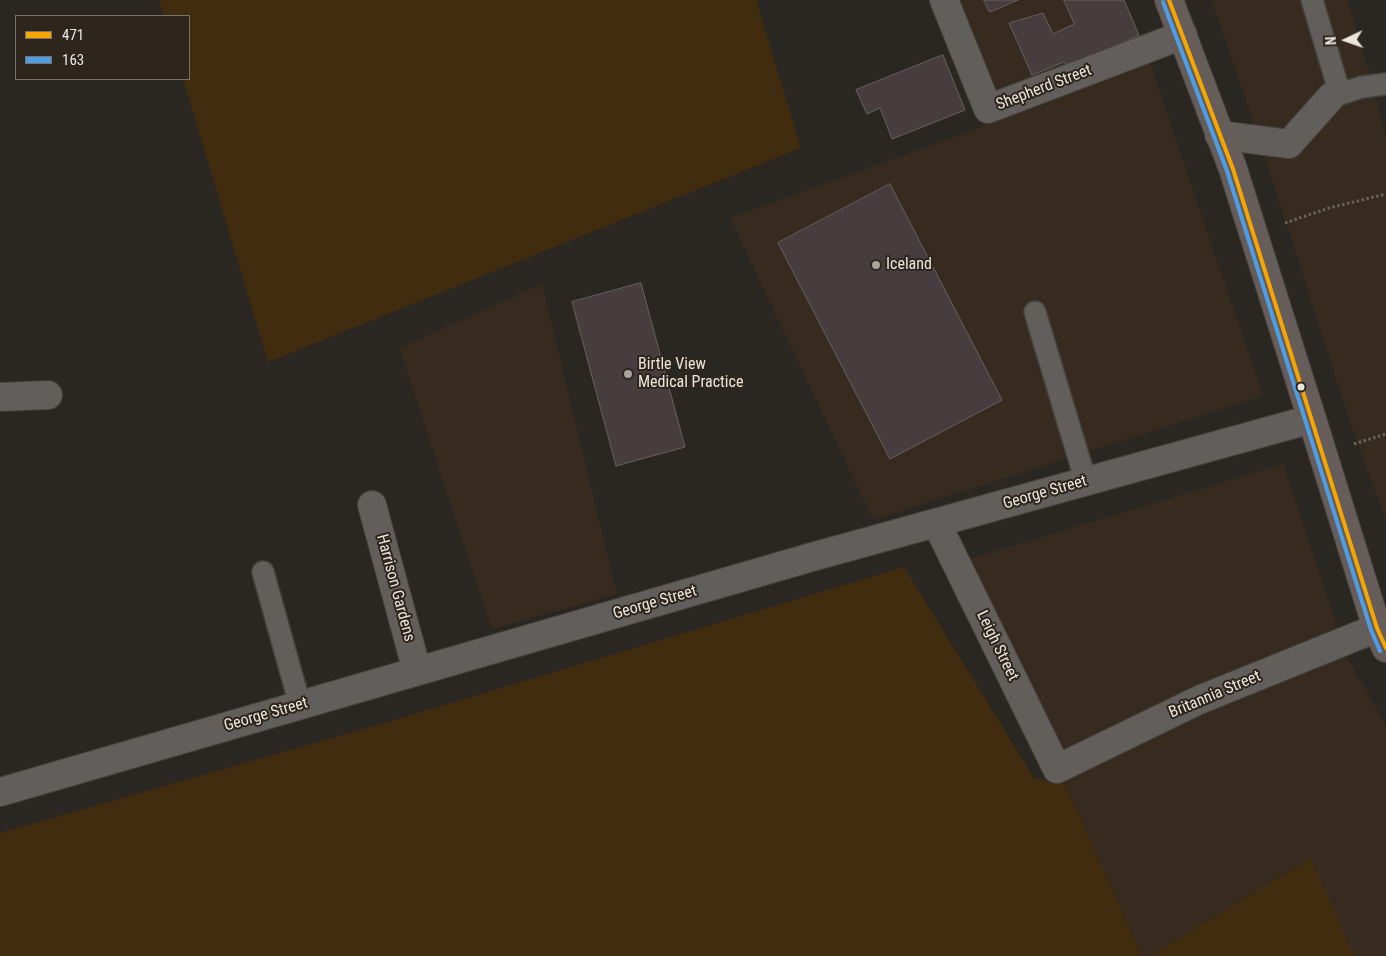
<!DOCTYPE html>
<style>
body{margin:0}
#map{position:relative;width:1386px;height:956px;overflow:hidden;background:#2a2621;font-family:"Roboto Condensed",sans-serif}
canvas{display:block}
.legend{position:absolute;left:15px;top:15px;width:175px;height:65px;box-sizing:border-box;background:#2e261d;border:1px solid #79726b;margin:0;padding:6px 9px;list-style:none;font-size:15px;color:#eae5df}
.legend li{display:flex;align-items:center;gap:10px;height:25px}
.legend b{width:25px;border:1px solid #79726b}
.north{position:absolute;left:1321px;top:15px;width:50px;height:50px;-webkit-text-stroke:4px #2e261d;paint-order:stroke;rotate:267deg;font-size:14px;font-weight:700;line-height:20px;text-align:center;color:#eae5df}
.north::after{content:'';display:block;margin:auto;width:18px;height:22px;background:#eae5df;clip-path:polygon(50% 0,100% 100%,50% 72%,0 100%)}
</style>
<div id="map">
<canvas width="1386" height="956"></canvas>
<ul class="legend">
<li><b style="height:6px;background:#f7a600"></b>471</li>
<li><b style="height:6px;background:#4d9ee5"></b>163</li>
</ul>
<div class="north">N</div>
</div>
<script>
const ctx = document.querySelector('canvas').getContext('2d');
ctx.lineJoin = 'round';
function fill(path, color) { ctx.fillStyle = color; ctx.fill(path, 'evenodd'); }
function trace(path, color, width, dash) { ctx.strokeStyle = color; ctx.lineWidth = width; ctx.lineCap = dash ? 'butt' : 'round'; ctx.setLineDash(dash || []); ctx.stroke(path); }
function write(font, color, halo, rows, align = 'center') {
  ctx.font = font + ' "Roboto Condensed",sans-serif'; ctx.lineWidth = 4; ctx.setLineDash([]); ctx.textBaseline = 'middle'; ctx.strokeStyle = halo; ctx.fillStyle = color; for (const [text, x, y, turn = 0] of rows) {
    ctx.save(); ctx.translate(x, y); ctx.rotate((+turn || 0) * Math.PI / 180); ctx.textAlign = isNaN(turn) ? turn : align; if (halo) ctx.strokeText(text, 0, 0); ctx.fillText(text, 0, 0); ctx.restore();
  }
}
fill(new Path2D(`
 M960,0H1124L1151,65L1263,396L873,520L730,218L1006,118Z
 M1211,0H1347L1369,70L1386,137V521L1353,431L1252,117Z
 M542,284L617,594L492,629L399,348Z
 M1283,464L1347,657L1386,725V956H1354L1309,858L1150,956H1142L966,560Z`), '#362b1e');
fill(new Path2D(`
 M159,0H756L801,148L268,362L183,79H189V16H164Z
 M904,567L1034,778L1065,784L1142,956H0V833L381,724Z
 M1310,857L1354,956H1150L1310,858Z`), '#422c0f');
const building = new Path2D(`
 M984,0H1018L990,12Z
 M1064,0H1124L1139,35L1068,67L1064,62L1032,75L1009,23L1043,13L1053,34L1074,24Z
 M943,55L965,110L892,139L880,108L867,114L856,90Z
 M890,184L1002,400L890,459L778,243Z
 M641,283L685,447L616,466L572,302Z`);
fill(building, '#473d3e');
trace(building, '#666160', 1);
const lane = new Path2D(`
 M1312,0L1340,94
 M1331,97L1362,87L1386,84
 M1035,312L1086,482
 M263,572L300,705`);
const street = new Path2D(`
 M944,0L988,109L1183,35
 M1219,135L1289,144L1331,97
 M0,397L48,395
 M372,505L417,671
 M937,524L1057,769L1199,700L1377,628
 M0,792L812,557L1312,419`);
const highway = new Path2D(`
 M1169,0L1233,169L1312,419L1377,628L1386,648`);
trace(lane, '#45423d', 24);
trace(street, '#45423d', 30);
trace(highway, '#45423d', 30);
trace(new Path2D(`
 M1285,223L1329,208L1386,194
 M1354,444L1386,434`), '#66625e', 3, [2.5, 2.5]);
trace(lane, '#625e5b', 21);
trace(street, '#625e5b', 28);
trace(highway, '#665d5a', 28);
trace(new Path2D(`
 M1169,0L1233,169L1377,628L1386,648`), '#f7a600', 4);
trace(new Path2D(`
 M1163,2L1227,171L1371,630L1380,651`), '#4d9ee5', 4);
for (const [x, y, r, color] of [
 [876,265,5,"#a7a29c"],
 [628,374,5,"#a7a29c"],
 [1301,387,4.5,"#eae5df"]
]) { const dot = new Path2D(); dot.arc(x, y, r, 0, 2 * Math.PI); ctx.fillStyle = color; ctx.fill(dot); trace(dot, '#2e261d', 2); }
write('16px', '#eae5df', '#2e261d', [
 ["Shepherd Street",1044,88,-21],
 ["George Street",1045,493,-16],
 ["Harrison Gardens",395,588,75],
 ["George Street",655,603,-16],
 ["Leigh Street",997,646,64],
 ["Britannia Street",1215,695,-23],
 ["George Street",266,715,-16]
]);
write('16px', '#eae5df', '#2e261d', [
 ["Iceland",886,265],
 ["Birtle View",638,365],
 ["Medical Practice",638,383]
], 'left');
</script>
